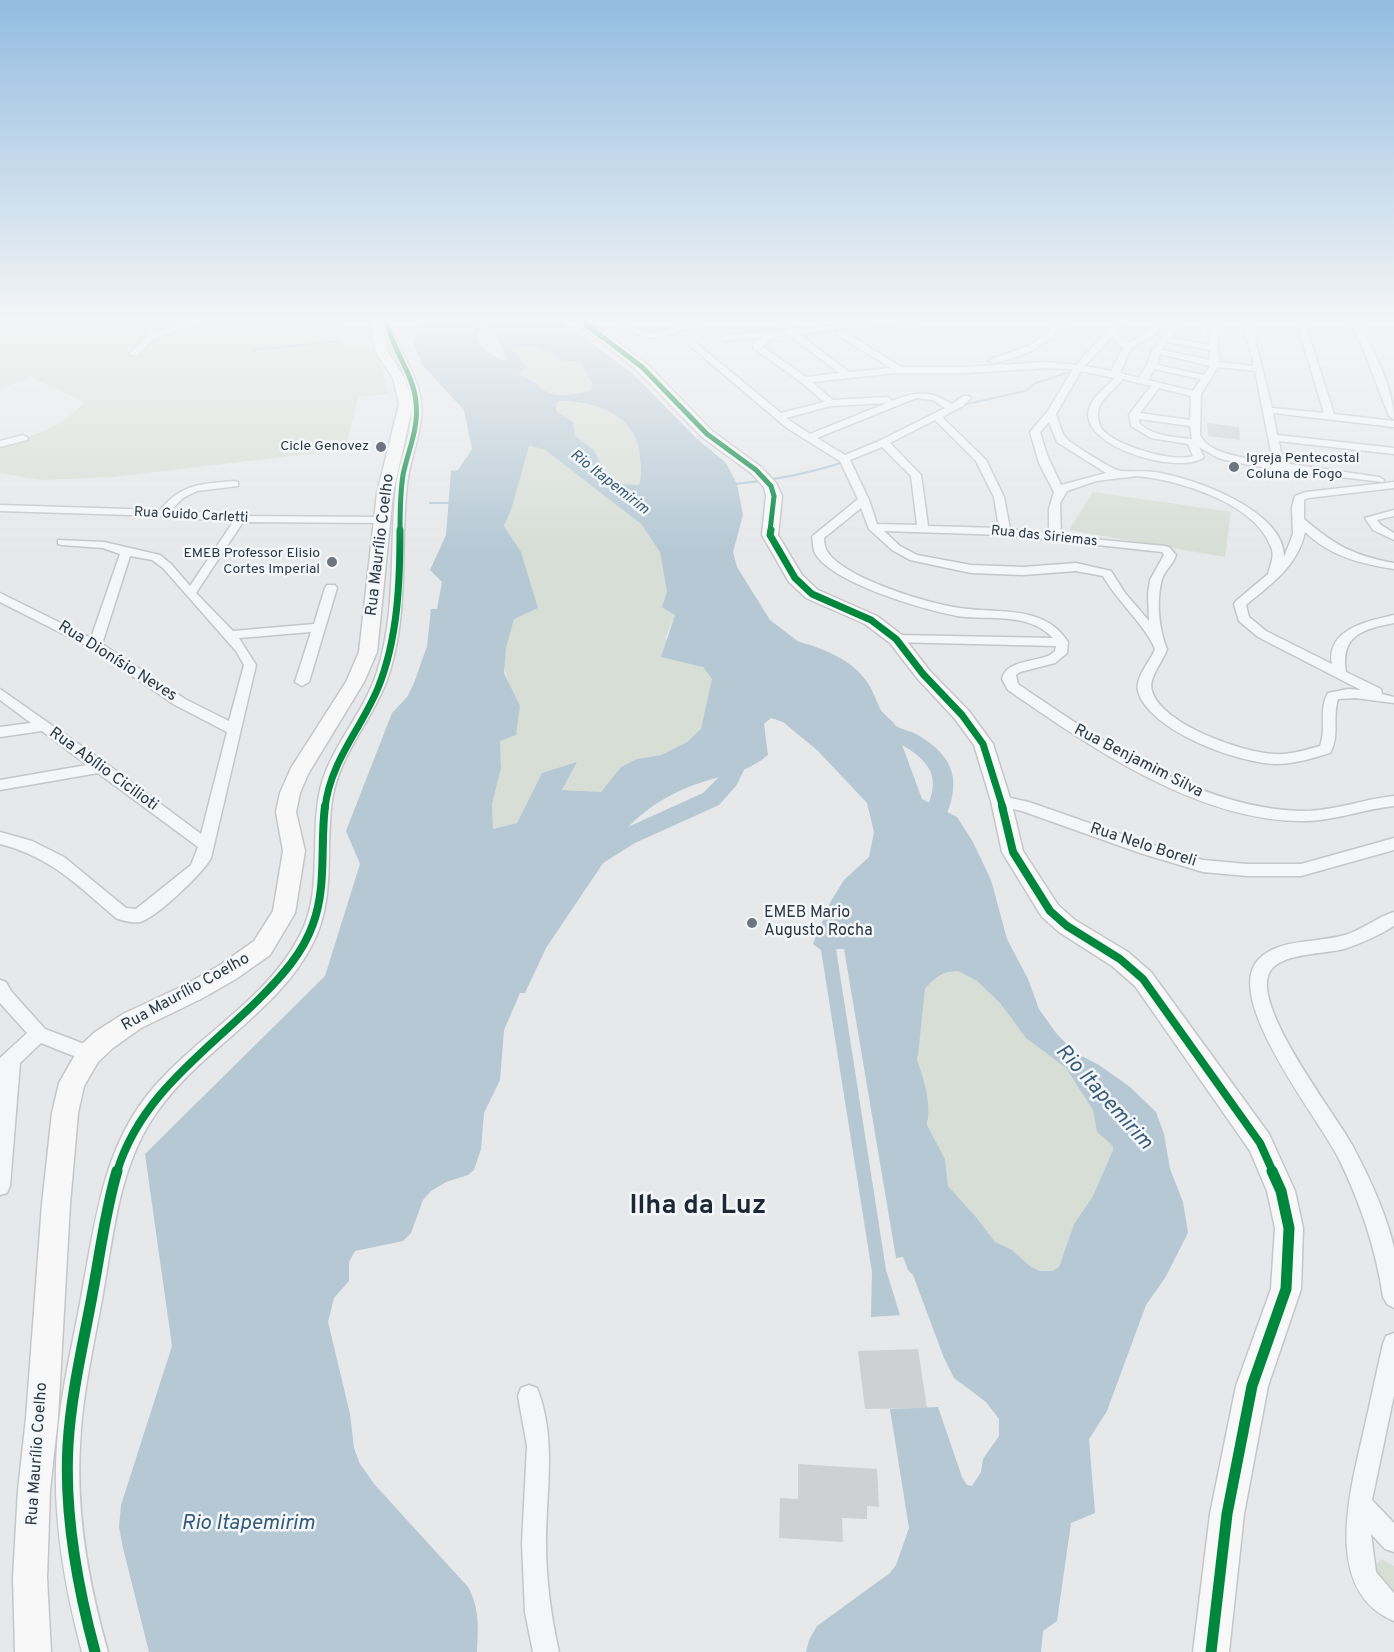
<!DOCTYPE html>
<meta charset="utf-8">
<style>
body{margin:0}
canvas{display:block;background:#e6e8ea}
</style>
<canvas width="1394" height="1652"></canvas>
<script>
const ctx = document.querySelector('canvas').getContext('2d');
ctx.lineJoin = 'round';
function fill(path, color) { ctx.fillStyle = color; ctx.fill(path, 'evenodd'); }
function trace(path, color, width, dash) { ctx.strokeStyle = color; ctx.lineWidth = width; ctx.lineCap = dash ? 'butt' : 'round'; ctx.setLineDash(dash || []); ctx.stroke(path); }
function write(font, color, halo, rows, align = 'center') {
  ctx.font = font + ' Overpass,sans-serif'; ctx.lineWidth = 5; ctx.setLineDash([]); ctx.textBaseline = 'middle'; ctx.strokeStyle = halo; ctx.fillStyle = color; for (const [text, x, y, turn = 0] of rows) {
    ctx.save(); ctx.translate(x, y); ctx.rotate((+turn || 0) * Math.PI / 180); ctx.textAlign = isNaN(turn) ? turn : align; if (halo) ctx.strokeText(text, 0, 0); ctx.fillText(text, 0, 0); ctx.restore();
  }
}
fill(new Path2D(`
 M0,320H342L345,337L349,344L359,348L376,347L389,394L358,397L347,442H321L317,453L112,477L41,480L0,473V445C31,437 64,427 84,402L31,377L0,389Z
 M519,345C533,347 552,350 562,361H580L592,384L591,390C580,394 558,398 547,392C536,386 529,378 517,374L513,349Z
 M562,401C599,402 638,416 640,458C641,467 642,476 639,485L622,484L612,478L602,467L594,450L575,436L573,422L556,411L557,402Z
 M528,446L544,448L641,524L660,552L667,592L675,615L665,638L688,662L703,667L712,679L702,729L687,742L660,755L637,759L621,767L601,792L562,790L576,763L542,773L517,823L493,829L492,804L501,768L500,741L520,706C499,667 502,661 514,619L538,608L521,552L504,526L511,510Z
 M1093,492L1231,512L1225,557L1069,530Z
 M953,971H958L977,981L1000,1003L1026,1038L1066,1068L1093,1110L1097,1132L1113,1146V1150L1093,1196L1074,1224L1059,1267L1053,1271H1040L1031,1267L1011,1250L995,1242L976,1217L948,1186L945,1159L927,1125L908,1077L918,1056L925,989L931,980Z
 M1381,1559L1394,1566V1595L1378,1580L1374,1567Z`), '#d7ded6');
fill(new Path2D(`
 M425,320H560L632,373L695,437L726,463L737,484L743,515L733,552L737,567L770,620L843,676L894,723L922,799L957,817L973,842L991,880L1007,939L1028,979L1039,1009L1056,1033L1074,1052L1099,1065L1130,1087L1156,1112L1164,1134L1170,1169L1183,1202L1188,1233L1165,1278L1146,1305L1107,1411L1089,1439L1095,1513L1071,1523L1057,1621L1043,1631L1041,1652H806L809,1640L817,1626L890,1573L896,1565L909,1528L890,1409L938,1407L962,1477L967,1485L972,1486L981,1472L983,1459L999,1436V1419L986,1402L954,1378L944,1358L913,1275L908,1270L903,1257L896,1258L844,949H836L886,1270L900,1315L871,1317L872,1272L821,950L813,944L831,901L844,880L869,857L874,832L867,803L818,751L783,722L771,718L764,724L768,755C747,772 733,773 709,780C677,789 649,805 626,829L546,948L525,993H520L504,1030L500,1080L484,1113L481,1149L474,1170L468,1175L446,1182L431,1191L423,1200L411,1233L403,1241L355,1251L349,1262V1281L334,1298L328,1322L350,1414L354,1448L360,1464L375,1485L468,1587C480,1609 478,1628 477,1652H149L123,1548L119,1527L121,1505L172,1346L145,1154L325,976L360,864L346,831L392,713L407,697L414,683L427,646L431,609H437L442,582L430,570L446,535L451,471L458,470L472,449L464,410L423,366L414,344L415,335ZM487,322L490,323L488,327C498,336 504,348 505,361C493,357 480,350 477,336L481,328L472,326ZM520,345C533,347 552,350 562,361H580L592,384L591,390C580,394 558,398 547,392C537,386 529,378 518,374L527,367L513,351V349ZM562,401C599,402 638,416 640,458C641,467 642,476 639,485L622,484L612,478L602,467L594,450L575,436L573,422L556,411L557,402ZM529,446L544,449L641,524L660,552L667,592L662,607L675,615L661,657L703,667L712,679L701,729L687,742L661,755L637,759L621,767L601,792L562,790L577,762L542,773L517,823L493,829L492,804L501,768L500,741L516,735L520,706L504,673L506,648L514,619L538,608L521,552L504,526L511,510ZM958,971L977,981L1000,1003L1026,1038L1066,1068L1093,1110L1097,1132L1113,1146V1150L1093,1196L1074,1224L1059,1267L1053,1271H1040L1031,1267L1012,1250L995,1242L976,1217L948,1186L945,1159L927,1125L908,1077L918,1056L925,989C933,978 944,971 958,971Z`), '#b5c8d4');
trace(new Path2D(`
 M252,350L340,341
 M962,405L1025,391L1036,383L1069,372
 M735,484C785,479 835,469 881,447
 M430,503H453`), '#b5c8d4', 2);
fill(new Path2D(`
 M792,640C820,647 854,659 869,685C876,697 879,711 889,721C897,729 909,730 918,735C967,764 958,797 934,840L926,842L918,840L915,834C934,795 948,771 902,745C893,739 882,738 874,730C862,717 859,700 850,685C837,665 806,658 785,650L782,646L785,642Z
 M742,740L749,742L753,752L736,786L719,805L635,843L600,865L592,868L584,865L580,859L584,853L619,831L703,793L719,777L735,742Z
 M899,1035L908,1039C918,1059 935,1105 926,1126L916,1130L906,1126L902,1117L896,1081L886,1047L890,1039Z`), '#b5c8d4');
fill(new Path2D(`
 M1207,423L1239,427L1240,440L1208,436Z
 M918,1349L927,1408L865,1409L858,1351Z
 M798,1464L877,1469L879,1507L867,1506V1519L842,1518L843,1542L779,1538L780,1498L798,1499Z`), '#ced0d2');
const street = new Path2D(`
 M194,320H209L155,338L136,356L129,354L149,334Z
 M382,320H390C396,349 417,371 421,401C424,431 410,456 407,485C400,548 409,608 390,671C377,715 342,749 333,795C324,845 337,896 313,943C278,1013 201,1049 157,1112C121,1163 115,1223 105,1282C96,1337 82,1391 80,1446C76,1516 89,1585 108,1652H82C64,1585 52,1515 57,1445C60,1390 75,1336 84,1281C96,1217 104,1152 145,1098C190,1039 264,1004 299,937C323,894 310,842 319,795C327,750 363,716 377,672C397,609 389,549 396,486C400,457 414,432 411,401C408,371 388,349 382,320Z
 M615,320C630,320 636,333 651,333C668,334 681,320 703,320C673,338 643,348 615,320Z
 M782,320H790L794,329L888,320H925L799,334L849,372L891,368L837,335V331H843L902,367H967L1045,362L1076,365L1117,320H1126L1116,332L1128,343L1148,331L1159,320H1168L1154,335L1131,348L1120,373L1139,378L1148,363L1152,351L1175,320H1184L1171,338L1209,345L1208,320H1216L1219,362L1254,366L1242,320H1250L1272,408L1324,413L1296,320H1304L1334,414L1394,421V427L1273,413L1277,435L1394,448V454L1279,441L1283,463L1379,477L1384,480L1383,482L1279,470L1234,462L1218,458L1199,447L1204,457C1181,476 1078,447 1089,409C1092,397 1106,387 1115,378L1081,371L1056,414C1059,421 1061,434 1067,439C1072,444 1110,468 1117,470C1127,473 1143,470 1154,472C1191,477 1285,510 1284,557L1293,534L1292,507L1295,496L1306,492L1394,482V488L1308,498L1304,500V519C1334,545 1354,556 1394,563V569C1361,564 1330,556 1305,532C1298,566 1271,584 1246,605L1249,617L1266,631L1332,664C1326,629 1368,621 1394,615V623C1363,629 1340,635 1346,672L1381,689L1382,694L1394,697V703L1355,698L1338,699C1332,718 1340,736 1330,753C1313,758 1294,764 1276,764C1238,763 1149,731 1138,691C1135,677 1150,662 1155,649C1145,625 1117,601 1103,576L1076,571L1023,575L971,573L910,560L892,550L869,529L861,508L824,538C824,542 825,548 827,551C843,578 929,604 960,608C998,614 1044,604 1068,642L1067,653L1055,663L1020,672L1016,675L1018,684C1100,740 1201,810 1304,811C1334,811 1364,799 1394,796V806C1364,809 1334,821 1304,821C1199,822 1092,748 1008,690L1002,679C1006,660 1036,662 1050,655L1055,651L1056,646L892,642L890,639L896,635L1053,638C1027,611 990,621 957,616C925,610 827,582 814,551C813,547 813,541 812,537L814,535L858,499L840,461L787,428L689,345L696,343L781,413L824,402L801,382L753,348V344L763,337L724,341L720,338L724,335L786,330ZM789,335L839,373L806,377L762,346L776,336ZM1111,337L1123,348L1111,371L1085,366ZM1167,342L1210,350V360L1162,350ZM1160,354L1210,366L1204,375L1157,365ZM1218,367L1255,371L1273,462C1253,459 1209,456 1200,435L1201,394ZM1045,368L1073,369L1047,412L1030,432L1039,463L1054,492L1049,509V534L1010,529L1004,497L986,460L942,417L963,406L971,398L969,396H963L952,404C929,390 917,391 892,401L888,397L833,400L812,382L896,373H967ZM1154,369L1201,379L1193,391L1148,380ZM1123,379L1151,386L1129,415L1131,426L1151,438L1188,444L1193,456C1174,463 1115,446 1102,429C1099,425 1097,417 1098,412C1100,399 1115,389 1123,379ZM1159,388L1191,396L1190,420L1140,413ZM916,398L933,400L945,408L879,441L845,455L817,438ZM887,403L810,434L786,418L831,406ZM1139,419L1190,426L1192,439C1173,437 1153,436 1139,423ZM935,420L976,461L994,497L999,528L928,526L921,475L890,443ZM1049,422L1057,442L1106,473L1061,485L1047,455L1040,432ZM882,447L911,476L917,525L877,524L869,500L850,460ZM1137,476C1179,480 1255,503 1271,547C1275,556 1270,566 1268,574L1236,601L1234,604L1239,621L1258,637L1361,690L1348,689L1328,693C1318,710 1327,729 1320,746C1305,750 1290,755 1275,754C1243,753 1161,724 1152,691C1148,677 1163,662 1167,649C1159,630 1156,600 1162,579C1165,570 1173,565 1176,555L1169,547L1165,546L1061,536L1060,503L1067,491L1096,481ZM884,531L1005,535L1162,552L1164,555L1150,580L1148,594L1149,621L1125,593L1111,571L1076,563L1023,567L971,565L917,555L900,546Z
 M1058,320H1067C1047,346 1025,357 993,363L988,360L1029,346L1045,335Z
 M1349,320H1358C1372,348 1394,388 1394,419L1389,416L1360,341Z
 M23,435L28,438L27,440L0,447V441Z
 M234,481L238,482V486L197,491L183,498L171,510L240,516L382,517L388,520L382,523L243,522L196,593L233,631L314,624L325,588L327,585H335L337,588L309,682L302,686L295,682L311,632L239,638L256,665L211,858C203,873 156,918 140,922C133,923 123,921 116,918C77,885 51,857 0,844V832L32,841L64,857L126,908L136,909L191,865L198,847L98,773L0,790V780L87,765L42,731L0,737V727L31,723L0,700V689L107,764L201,834L227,732L175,705L91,648L0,602V593L91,638L120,554L103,548L62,545L58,544V540L104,542L160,555L171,564L190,586L233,522L163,516L0,511V505L160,510C183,483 201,484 234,481ZM130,556L152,560L163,568L236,651L244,665L229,721L185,699L102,644Z
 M1394,510V516L1377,520L1381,525L1394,533V540L1373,530L1365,518Z
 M1001,796L1029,802L1149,844L1203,860L1247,864H1301L1394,838V850L1301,876H1247L1203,872L1140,853L1022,811L996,805L994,801Z
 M1394,912V926C1378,936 1362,943 1344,949C1325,954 1283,953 1271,970C1247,1001 1334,1112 1351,1143C1367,1172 1387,1215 1394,1248C1394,1267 1394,1289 1394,1308L1387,1304L1383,1297C1376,1249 1360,1202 1339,1159C1320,1120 1222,999 1258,960C1278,938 1318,943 1345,935C1362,930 1377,917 1394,912Z
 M0,980L6,982L11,991L45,1029L95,1048L98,1054L95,1060L89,1062L41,1043L20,1063L10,1186L7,1193L0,1195V1058L27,1033L0,1003Z
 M1394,1333V1395L1372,1500L1394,1523V1552L1385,1549L1371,1534L1376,1572L1394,1593V1621C1322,1591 1350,1491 1363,1434C1370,1404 1376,1374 1383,1344L1386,1336Z
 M529,1385L537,1388C557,1437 546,1492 546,1543C546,1580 551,1616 559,1652H533L525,1612L522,1544L527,1446L518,1396L521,1388Z`);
const secondary = new Path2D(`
 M369,320H381L388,352L405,378L413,404L393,493L377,652L364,682L308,774L300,793L296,812L305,851L295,913L270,955L236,979L201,999L141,1028L113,1048L98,1062L84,1086L78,1113L70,1204L58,1418L50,1490L47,1578L51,1652H15L13,1578L18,1490L26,1418L42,1204L52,1113L59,1083L80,1046L95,1032L123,1014L185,985L220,965L254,941L273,911L283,851L276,812L280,793L291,768L346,682L359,652L377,493L399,404L393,378L376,352Z
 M574,320H588L647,364L712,431L761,467L776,483L782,496L778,535L802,575L818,590L877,616L902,635L929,670L969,711L993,744L1011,801L1023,851L1058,905L1075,920L1128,952L1151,972L1269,1134L1295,1191L1303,1228L1301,1289L1268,1386L1244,1514L1229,1652H1193L1210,1514L1236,1386L1271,1289L1275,1228L1267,1191L1250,1151L1135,986L1112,966L1059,932L1042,917L1002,852L991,801L974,745L955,719L917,678L890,643L865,624L806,598L789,582L762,535L766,496L764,487L751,473L702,437L637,370Z`);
trace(street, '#c4c6c8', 3);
trace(secondary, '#c4c6c8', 3);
fill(street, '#f5f6f7');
fill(secondary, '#f8f8f8');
trace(new Path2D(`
 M386,320C392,350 413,372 416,402C419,429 408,450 403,475C400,494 400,513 400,531
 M580,320L642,367L707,434L756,470L771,486L774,496L770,531`), '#00873e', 5);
trace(new Path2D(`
 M771,530L770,535L795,578L812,594L871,620L896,639L923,674L962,715L983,744L1003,808
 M325,808C330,762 361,729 378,688C398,639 400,581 400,530`), '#00873e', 7);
trace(new Path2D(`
 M1002,806L1013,852L1050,911L1067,926L1120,959L1143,979L1260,1143L1273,1172
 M117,1172C140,1095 206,1052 260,998C281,977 303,953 313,924C327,886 320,846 325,806`), '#00873e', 8);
trace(new Path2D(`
 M95,1652C77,1585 64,1515 68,1445C71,1394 83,1345 92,1296C100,1254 105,1212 117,1171
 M1211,1652L1227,1514L1252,1386L1286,1289L1289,1228L1281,1191L1272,1171`), '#00873e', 11);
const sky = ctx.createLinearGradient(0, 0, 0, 552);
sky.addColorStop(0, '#93bce0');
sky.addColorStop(0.58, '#f4f5f6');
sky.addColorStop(1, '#f4f5f600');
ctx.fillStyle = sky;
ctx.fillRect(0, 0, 1394, 552);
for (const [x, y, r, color] of [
 [381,447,6,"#6d757e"],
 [1234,467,6,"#6d757e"],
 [332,562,6,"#6d757e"],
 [752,923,6,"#6d757e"]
]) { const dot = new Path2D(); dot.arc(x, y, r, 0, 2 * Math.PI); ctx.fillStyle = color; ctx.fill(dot); trace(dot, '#f4f7f9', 2); }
write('14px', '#2c3744', '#f4f7f9', [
 ["Cicle Genovez",369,447],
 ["Igreja Pentecostal",1246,459,"left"],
 ["Coluna de Fogo",1246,475,"left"],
 ["EMEB Professor Elisio",320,554],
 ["Cortes Imperial",320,570]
], 'right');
write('14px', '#2c3744', '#f4f7f9', [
 ["Rua Guido Carletti",191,516,3],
 ["Rua das Siriemas",1044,537,6]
]);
write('italic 15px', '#365b78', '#f4f7f9', [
 ["Rio Itapemirim",609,483,38]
]);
write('16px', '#2c3744', '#f4f7f9', [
 ["Rua Maurílio Coelho",381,545,-83],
 ["Rua Dionísio Neves",117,662,32],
 ["Rua Benjamim Silva",1138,762,27],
 ["Rua Abílio Cicilioti",103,770,36],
 ["Rua Nelo Boreli",1143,846,18],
 ["Rua Maurílio Coelho",186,993,-29],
 ["Rua Maurílio Coelho",38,1454,-86]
]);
write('16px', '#2c3744', '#f4f7f9', [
 ["EMEB Mario",764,914],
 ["Augusto Rocha",764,932]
], 'left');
write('italic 21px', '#365b78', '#f4f7f9', [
 ["Rio Itapemirim",1103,1098,48],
 ["Rio Itapemirim",248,1525]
]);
write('bold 27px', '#1e2835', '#f4f7f9', [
 ["Ilha da Luz",698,1208]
]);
</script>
